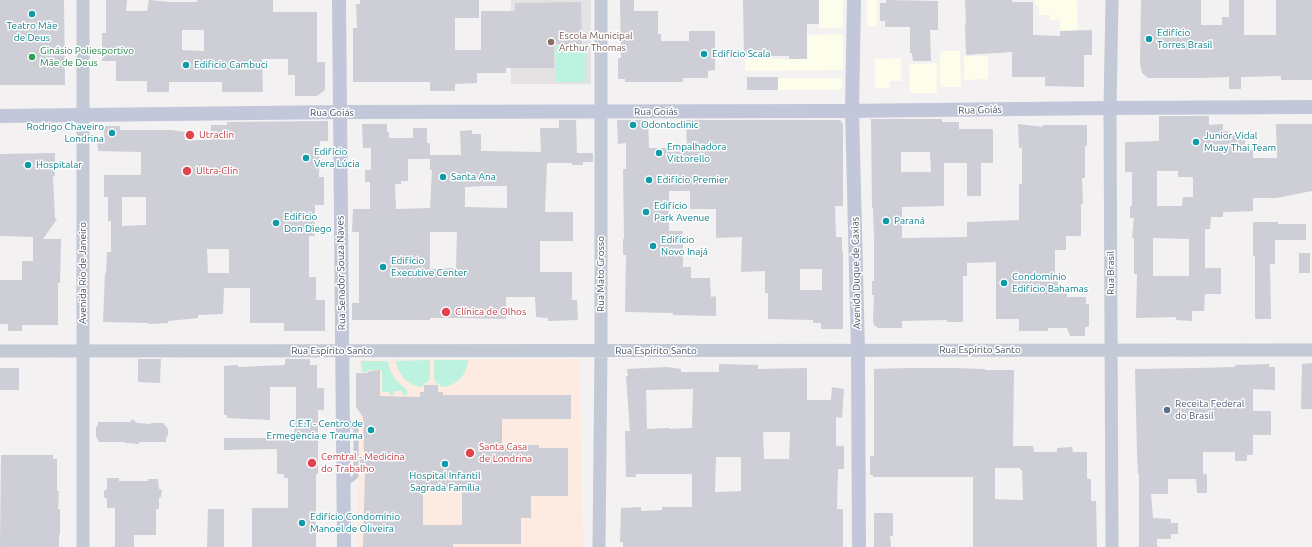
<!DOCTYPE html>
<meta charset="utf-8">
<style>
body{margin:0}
canvas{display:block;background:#f3f1f1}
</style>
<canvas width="1312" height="547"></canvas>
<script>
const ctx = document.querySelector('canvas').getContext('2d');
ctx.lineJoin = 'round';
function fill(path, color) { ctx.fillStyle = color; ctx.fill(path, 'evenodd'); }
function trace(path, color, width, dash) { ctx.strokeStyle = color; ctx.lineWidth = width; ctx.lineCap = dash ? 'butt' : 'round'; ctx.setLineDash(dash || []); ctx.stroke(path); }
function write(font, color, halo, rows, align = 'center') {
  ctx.font = font + ' Ubuntu,sans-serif'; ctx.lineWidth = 3; ctx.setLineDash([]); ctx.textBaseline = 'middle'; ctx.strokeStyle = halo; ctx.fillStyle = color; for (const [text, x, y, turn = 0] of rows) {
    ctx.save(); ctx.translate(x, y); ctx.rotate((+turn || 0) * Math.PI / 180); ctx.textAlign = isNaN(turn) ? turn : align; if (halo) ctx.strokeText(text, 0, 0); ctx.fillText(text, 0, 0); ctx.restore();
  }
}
fill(new Path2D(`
 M819,0H843V28H819Z
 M867,0H877V26H867Z
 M1035,0H1077L1078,30L1060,31V20H1050V15H1039V6L1035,5Z
 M843,34V70L745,71V59H806L807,35Z
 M940,51H960L961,87H940Z
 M964,56H988V79L964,80Z
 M901,58V81H890V88H875V59Z
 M937,63V93H910L909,64Z
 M778,78H842L843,86L838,90H778Z`), '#fdfdeb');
fill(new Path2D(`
 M511,0H591V84H511Z`), '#e4e2e3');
fill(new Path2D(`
 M580,359L583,547H357L360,360Z`), '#fdebe1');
fill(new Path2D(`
 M555,46H586V82H555Z
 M430,360V379L426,383H423V387C408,386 398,375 396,361Z
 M434,360H468C467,375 456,387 440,387V384L436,383L434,378Z
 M361,361H388C389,373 398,383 407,390V395H403L402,391H394V395H389V392H382V370H369L366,372H362Z`), '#bef2e0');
fill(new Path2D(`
 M0,0H64L65,85H0Z
 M106,0H127L126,11H147L149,0L171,2H197V0H273V12H317V62H325V90L317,96H295V75H288V59H262L263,92H222V82H169V92H147V81H116V61H102V33H106ZM182,30H204V51L182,50Z
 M360,0H479V18H455V50H481V11H515V3L581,2L582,44H554V68H506V73H477V83L455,84V91H430V82H353V28H357L356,4H360Z
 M620,0H634V11H658V34H661V41H689V31H715V70L708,71V78H683V82H625V79H618V58H621Z
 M743,0H819V24H807V59H789V56H744Z
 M886,0L938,1V30H930L931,61H913L912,53H910V27H885V21H880V3H886Z
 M965,0H1012V2H1033V35L1060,36V31L1092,30V55H1084V87L1045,86V77H1012V52L966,55L965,23H966Z
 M1141,0H1201V25H1222V17H1229V0H1244V35H1276V0H1312V80H1281V76L1241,77V89H1229V77L1201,78H1148L1142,73L1140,64Z
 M747,77H778V90H747Z
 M1159,116H1209V125L1223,124V131H1228V133H1245V150H1253V158H1277L1276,124H1312V191L1276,198H1253V211L1223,212V217H1211L1210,229H1205V268H1221V294H1205L1204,311H1192V321L1176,320V317L1136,318L1137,274H1134V238H1132L1134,218H1130V206H1132V172H1125V142L1159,141ZM1157,171H1178V177H1193V197H1183L1182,206H1157ZM1153,238L1189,239V276H1153Z
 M871,119H942V122H959V129H993V163H981V196H967V163H944V206L902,207V238L967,237V222L1019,220V184H1022V148H1019L1018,124L1043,127V125H1087V146H1085V178H1082L1083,204H1081V236H1066V250H1055V281H1058V288H1067V297H1086V304H1089V327H1085V336H1070L1067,328H1048V331H1019V319H996V262L967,263V276H963V322H947V320L902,321V328H878L874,325L873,321L874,295H872V281H874V238L873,208H872ZM901,152H930L931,172H901Z
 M559,120H576L577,153H593V162H583V165H572V163H547L545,212H573V241H540V272H572V300H577L578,320L548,321V318L536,317L535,297H506V319L458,318H430V320H352V303H359V232H352L353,209H370V182H365V170H371V148H363L362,124H387V132H389V138H413V128H427V143H430V159H408V181H401V184H395L396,209L430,208L432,170H430V155H461L460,131L472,130V134H481V151L541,152L540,128H559ZM484,186H507V208L465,207V187ZM430,232H457L456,268L430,269Z
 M617,120H648L649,148H687L686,120H840L843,124V206H835L836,237H842V251H843V329H821V323H813V320L768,319V293H765V271L741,272L742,237L716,238V209H690V191H669V231H683V267H691V278H710L711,297L716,296V316L673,315V313L625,312L626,255H623V239H624L623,169H626V143L618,144ZM800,269H822V290H800Z
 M328,121V141H320L319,177H324V205H315V236H309V277H316V300H325V331H284V323H250V288H224L223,314L198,315V318L168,321V323L148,324V323L103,322L105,273H106L107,252H111V221H108V197H104V175H141V152L98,151L97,140H104V126H120V130H172L185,132V140H211V125H227V122ZM122,197H146V225L122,226ZM207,249H229V273H208Z
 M55,153V176H53L55,218L57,219L43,239H61L60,283H58V325H22V331H8V324H0V280H22V261H33V237L0,236V154Z
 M1253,222H1278V224H1306V240H1275V264H1270L1271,319H1255V256H1253Z
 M1299,253H1310V273H1299Z
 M138,359H161L160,383L138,382Z
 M285,359H310V365H317V388H324V410H318V474H316V547H252V508H288V478H284V474H277V449L224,450V438H294L295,419H296V387H270V420L227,418V415H224V366L238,365V367L285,365Z
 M1312,363V409H1301L1302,364Z
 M719,364L758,365V369L807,368V400H831L832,387L844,389L842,418L836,417V446H844V469H838L837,509H843V547H623V542H620L621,508L641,507V511L662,510V507H692V474H636V477H626L625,431H630L626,376H628L627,369L667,367L681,369V372H719ZM693,389L692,428L669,429V428L647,429L646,390ZM763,432H790L789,459H764ZM716,457H741V491L715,492Z
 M1269,364V367H1275V390L1253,389V411H1271V435H1253V455H1247V461H1235V452H1203V474H1207V493H1197L1196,479H1168V494H1151L1153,518L1171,519V523H1178V534H1171V539H1157V547H1139V474H1138L1137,452L1135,369L1198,368L1235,367V365Z
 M0,368H19V390H0Z
 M906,368H954L985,369V370H1014L1013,446H1033L1034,452H1057V448L1072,447L1073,452H1087V479H1091V501H1096L1097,547H973V477H873V475H870V456H874V369ZM995,468H1020V470H1022L1023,500L995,499Z
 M380,370V396L420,397V392H424V385H438V392H443V395H571V419H502V445H539V448H568V496H531V518H521V544H453V547H363L365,471H360V456H364L363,417L356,407V373H367L370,371ZM423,486L462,488V525H423Z
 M132,419L137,423L151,424V423H163L168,429V435L166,438V442H139V444L125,443V442H99L96,436V427L98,425V422H130Z
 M1,455H53V459H57V491H59L58,509H60V535H59V547H0Z
 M107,478H119V481H148V479H158L159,489L162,490L161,497L159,498V509H156V535H134V547H115V508H107V499L104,497V491L107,489Z
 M208,509H224V547H207Z
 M874,513H893V536H890L891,547H874Z`), '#cdced6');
trace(new Path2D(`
 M345,485L356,476V429L345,419`), '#c4c9d6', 5);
trace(new Path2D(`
 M83,0V547
 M1112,0L1110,108L1112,547
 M0,351L1312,350
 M599,547L601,351V0`), '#c4c9d6', 13);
trace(new Path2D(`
 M339,0L344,547
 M854,0L852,111L858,350L859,547
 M0,116L339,112L842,111L1110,108L1312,107`), '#c2c8da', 14);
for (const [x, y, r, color] of [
 [32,14,4,"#0f9aa8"],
 [1149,39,4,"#0f9aa8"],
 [551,42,4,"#8d6e63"],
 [704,54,4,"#0f9aa8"],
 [32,57,4,"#2e9e5b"],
 [186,65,4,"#0f9aa8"],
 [633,125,4,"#0f9aa8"],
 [112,133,4,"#0f9aa8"],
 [190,135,5,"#e0444e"],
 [1196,142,4,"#0f9aa8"],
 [659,153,4,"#0f9aa8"],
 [306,158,4,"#0f9aa8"],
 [28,165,4,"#0f9aa8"],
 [187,171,5,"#e0444e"],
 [443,177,4,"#0f9aa8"],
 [649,180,4,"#0f9aa8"],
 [646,212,4,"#0f9aa8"],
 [886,221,4,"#0f9aa8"],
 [276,223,4,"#0f9aa8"],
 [653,246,4,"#0f9aa8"],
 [383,267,4,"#0f9aa8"],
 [1004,283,4,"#0f9aa8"],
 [446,312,5,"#e0444e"],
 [1167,410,4,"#5c6f8a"],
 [371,430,4,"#0f9aa8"],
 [470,453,5,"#e0444e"],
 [312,463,5,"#e0444e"],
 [445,464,4,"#0f9aa8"],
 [302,523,4,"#0f9aa8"]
]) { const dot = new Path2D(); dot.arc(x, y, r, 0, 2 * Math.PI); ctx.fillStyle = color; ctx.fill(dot); trace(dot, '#fff', 1.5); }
write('10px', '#0d838f', '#fff', [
 ["Teatro Mãe",32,26,"center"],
 ["de Deus",32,38,"center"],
 ["Edifício",1157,33],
 ["Torres Brasil",1157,45],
 ["Edifício Scala",712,54],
 ["Edificio Cambuci",194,65],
 ["Odontoclinic",641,125],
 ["Rodrigo Chaveiro",104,127,"right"],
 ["Londrina",104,139,"right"],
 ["Junior Vidal",1204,136],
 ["Muay Thai Team",1204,148],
 ["Empalhadora",667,147],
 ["Vittorello",667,159],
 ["Edifício",314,152],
 ["Vera Lúcia",314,164],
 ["Hospitalar",36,165],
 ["Santa Ana",451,177],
 ["Edifício Premier",657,180],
 ["Edifício",654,206],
 ["Park Avenue",654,218],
 ["Edifício",284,217],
 ["Don Diego",284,229],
 ["Paraná",894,221],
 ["Edifício",661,240],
 ["Novo Inajá",661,252],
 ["Edifício",391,261],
 ["Executive Center",391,273],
 ["Condomínio",1012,277],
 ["Edifício Bahamas",1012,289],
 ["C.E.T - Centro de",363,424,"right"],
 ["Ermegência e Trauma",363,436,"right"],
 ["Hospital Infantil",445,476,"center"],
 ["Sagrada Família",445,488,"center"],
 ["Edifício Condomínio",310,517],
 ["Manoel de Oliveira",310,529]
], 'left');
write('10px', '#785e54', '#fff', [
 ["Escola Municipal",559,36],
 ["Arthur Thomas",559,48]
], 'left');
write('10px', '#27864d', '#fff', [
 ["Ginásio Poliesportivo",40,51],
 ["Mãe de Deus",40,63]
], 'left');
write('10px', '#474e60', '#fff', [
 ["Rua Goiás",980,110,-1],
 ["Rua Goiás",656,112],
 ["Rua Goiás",332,113],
 ["Avenida Rio de Janeiro",83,273,-90],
 ["Rua Senador Souza Naves",341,273,-91],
 ["Avenida Duque de Caxias",856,273,-91],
 ["Rua Brasil",1111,273,-90],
 ["Rua Mato Grosso",601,274,-90],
 ["Rua Espírito Santo",980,350],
 ["Rua Espírito Santo",332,351],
 ["Rua Espírito Santo",656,351]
]);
write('10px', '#be3a42', '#fff', [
 ["Utraclin",199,135],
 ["Ultra-Clin",196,171],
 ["Clínica de Olhos",455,312],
 ["Santa Casa",479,447],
 ["de Londrina",479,459],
 ["Cemtral - Medicina",321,457],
 ["do Trabalho",321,469]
], 'left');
write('10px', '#4e5e75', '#fff', [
 ["Receita Federal",1175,404],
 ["do Brasil",1175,416]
], 'left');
</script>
